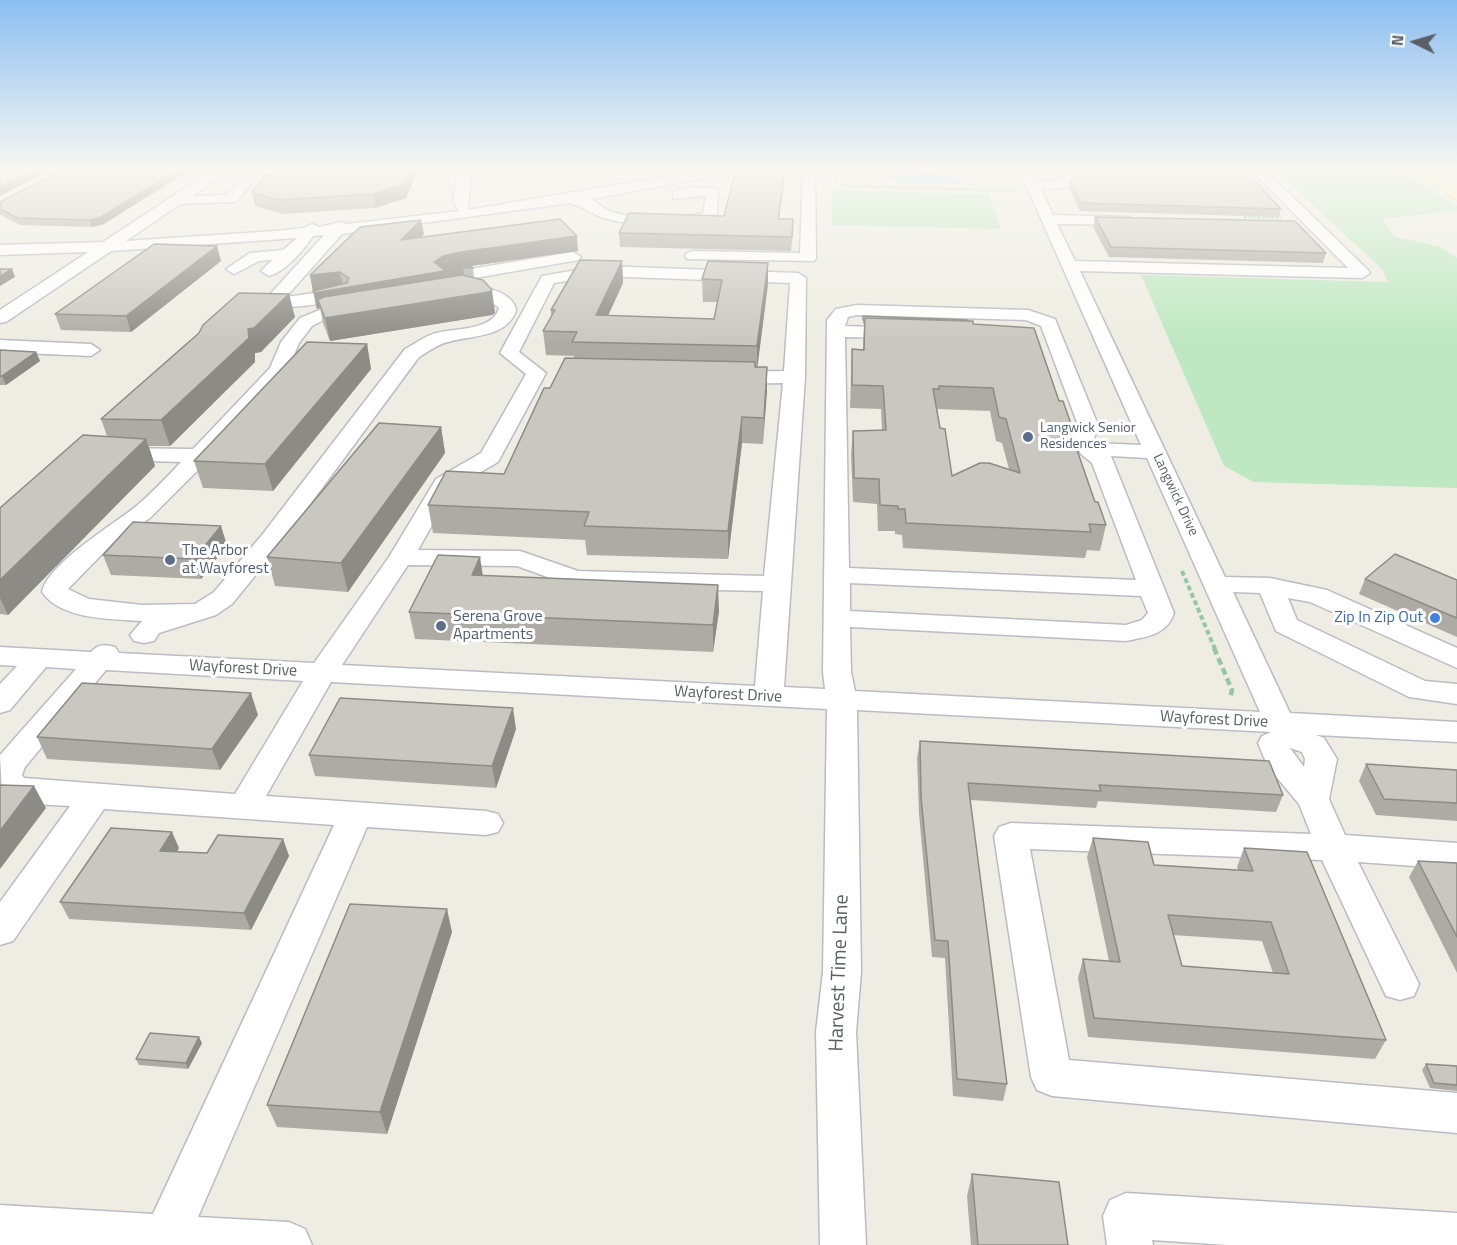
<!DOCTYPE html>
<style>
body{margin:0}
#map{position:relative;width:1457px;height:1245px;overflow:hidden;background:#efede3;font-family:"Titillium Web",sans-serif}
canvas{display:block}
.north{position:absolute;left:1385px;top:12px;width:60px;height:60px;-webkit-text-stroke:4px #fff;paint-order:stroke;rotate:275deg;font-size:16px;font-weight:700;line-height:24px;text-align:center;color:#5b5e65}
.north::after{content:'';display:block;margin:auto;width:21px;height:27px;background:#5b5e65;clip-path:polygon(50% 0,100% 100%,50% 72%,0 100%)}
</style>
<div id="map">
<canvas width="1457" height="1245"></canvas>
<div class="north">N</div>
</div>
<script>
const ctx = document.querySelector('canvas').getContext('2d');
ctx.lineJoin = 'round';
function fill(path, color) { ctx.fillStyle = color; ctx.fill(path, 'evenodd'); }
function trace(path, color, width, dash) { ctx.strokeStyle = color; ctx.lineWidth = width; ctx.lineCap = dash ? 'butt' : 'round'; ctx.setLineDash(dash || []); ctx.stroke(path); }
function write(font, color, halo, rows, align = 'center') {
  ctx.font = font + ' "Titillium Web",sans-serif'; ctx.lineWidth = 6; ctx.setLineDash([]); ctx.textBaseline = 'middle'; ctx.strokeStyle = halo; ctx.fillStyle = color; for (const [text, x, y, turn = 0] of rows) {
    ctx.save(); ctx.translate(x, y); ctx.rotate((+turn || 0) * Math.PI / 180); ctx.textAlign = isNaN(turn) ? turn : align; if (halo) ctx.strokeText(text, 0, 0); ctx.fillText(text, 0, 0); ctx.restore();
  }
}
fill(new Path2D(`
 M1274,169H1398L1457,206V211L1383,219L1393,236L1441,247L1457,258V488L1254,482L1224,466L1141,275L1388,282L1383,270Z
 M832,191L989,194L1001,229L832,225Z`), '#bde8c1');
fill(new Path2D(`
 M893,169L919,170L962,179L958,184H900L884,174Z`), '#a2cfff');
const minor = new Path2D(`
 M214,169L262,171L236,202L180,204L126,241L276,231L304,228L312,224L319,227L341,222L347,224L459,211L453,201L458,169H471L468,210L710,169H737L731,173L591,199C597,202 601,207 607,210C630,220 679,219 703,213L706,196C695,195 683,200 673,198V192L691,187L718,189L717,216C702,232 629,225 608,219C594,216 584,207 570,203L342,234L286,297L342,289L350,294L348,298C332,302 275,314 264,301L324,235L313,236C304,250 285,272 269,276L261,271L272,260L259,261L234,274L226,269L250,253L283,250L297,238L111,251L6,322L0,323V310L88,252L0,255V245L103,242ZM245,175L227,195L192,196L220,177Z
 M803,169H815L816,258L814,261L687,259L685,256L687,253L693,251L800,253Z
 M1019,169H1032L1037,182L1064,179L1038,169C1053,169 1068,167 1080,178L1071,187L1041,189L1053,215L1130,217L1137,221L1130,225L1057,224L1075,261L1348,268L1250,169H1264L1368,270L1370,273L1362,278L1080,271L1225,577L1270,578L1327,590L1457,648V668L1310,602L1288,598L1297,620L1425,681L1457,684V704L1409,697L1276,631L1260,593L1233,592L1290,713L1457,722V742L1316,735L1324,738L1337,759L1329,799L1345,835L1457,843V869L1358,862L1419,984L1414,996L1400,1000L1386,996L1322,860L1030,849L1069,1060L1457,1093V1133L1052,1096L1037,1090L1031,1077L994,836L999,827L1011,823L1311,834L1299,804L1268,767L1258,743L1262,736L1271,732L857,710L861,972L856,1032L866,1245H820L816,1032L823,972L827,709L331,682L266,796L486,811L498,814L503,823L498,832L486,835L367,827L198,1217L289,1222L305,1229L312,1245H0V1205L153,1214L334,825L104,809L13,941L0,945V902L70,806L33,804L2,794L0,755L76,669L46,667L10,710L0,713V684L17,666L0,665V647L91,652C98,644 105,644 115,647L119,653L314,663L389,557L436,479L481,453L526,374L500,353L542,276L600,266L798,273L806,278L805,377L784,687L825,689L823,672L827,320L836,309L857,305L1028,310L1055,319L1098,425L1094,439L1096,443L1141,445ZM600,276L790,283L784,371L730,372L720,378L730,384L783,383L764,576L578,571L520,551L418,550L453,488L498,462L546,373L519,352L554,283ZM857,315L1026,320L1041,326L1078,425L1072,439L1081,454L1092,463L1136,580L849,568L845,337L900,338L909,333L900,328L845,326L848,317ZM1111,456L1147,458L1260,712L855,691L851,672L850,627L1126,641C1146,637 1167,635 1174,613ZM408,565L517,566L575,587L763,591L755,686L342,665ZM850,583L1141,596L1148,613L1142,620L1126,625L850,611ZM106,670L303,681L235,794L24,778L22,775L25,767ZM1290,748L1302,752L1305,759L1304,767Z
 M573,252L581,257L579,260L446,283L438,278L446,273Z
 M472,285C486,287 515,293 516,311C506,338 472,335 448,342C438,344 428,352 419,357L280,545L232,604L216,615L159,633L154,641L144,643L134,641L130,635L142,621C111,619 61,620 42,592C47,565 112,525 134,508C151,494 166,478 181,462L116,460L108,458L105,453L108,448L193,449L270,368L281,342L300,318L322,309L357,303L363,304L366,308L363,312L327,318L312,326L299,343L286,374L207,461L150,518L112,544L68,589L89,599L142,605L195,604L214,592L262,535L405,349C415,344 425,336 436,333C454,328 493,331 499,308C480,291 456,300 449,291L451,287Z
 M0,340L91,344L100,350L91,356L0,352Z
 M1126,1193L1457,1213V1245H1228L1152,1240L1153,1245H1107L1103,1216L1110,1200Z`);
const major = new Path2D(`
 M1411,169H1430L1457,187V200Z`);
trace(minor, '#bbbcc3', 3);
trace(major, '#fad851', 3);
trace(new Path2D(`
 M841,169L836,182L849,186L1017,191
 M878,169L872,174L890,188
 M940,169L979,177L967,190
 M1002,169L1009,185L1015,189
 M977,176L988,174L984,169
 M1244,217L1281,218`), '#95c7a7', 2, [3, 1.5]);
trace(new Path2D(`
 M1182,571L1215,649`), '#95c7a7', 4, [5, 3]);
trace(new Path2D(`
 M1214,648L1232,690L1230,699`), '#95c7a7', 4.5, [7, 4]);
fill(minor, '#fff');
fill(major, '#fff8a7');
fill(new Path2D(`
 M63,169L104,224L92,227L20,225L1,215L0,216V202Z
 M786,169L779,219L793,233L791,251L620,247L619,233L724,216Z
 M1069,169H1244L1281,209L1279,217L1080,211L1069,189L1070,182L1079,175Z
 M266,175L406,198L375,208L282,214L255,206L252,192Z
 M1095,217L1326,253L1323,263L1109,257L1093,227Z
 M424,234L420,238L578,251L471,266L473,268L474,278L495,313L492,315L330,341L323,323L320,308L317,309L316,307L310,275Z
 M221,261L131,332L61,330L55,314Z
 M622,261L623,283L608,316L714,319L718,302H703L702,279L708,261L768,284L757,367H767L763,444L742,443L728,559L587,555L585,540L433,533L428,505L504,474L550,388L574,358V356L546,355L543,331L551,316V310Z
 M863,316L968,321L973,324L1059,401L1072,427L1071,431L1095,502L1106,525L1100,551L1087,550L1085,558L903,548L902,535L895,534V531H878L877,504L853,502L851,455L853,431L882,430L881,409L850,408L852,349L863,350L864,324H863ZM937,409L990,411L996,441L1002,443L1009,469L952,476L940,428Z
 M295,317L261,352L255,353V362L170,446H149L155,466L8,615L0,614V508L107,436L101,419Z
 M367,344L371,369L273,491L203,488L194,461Z
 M0,350L36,352L40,361L6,385H0Z
 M441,427L445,453L348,592L275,586L267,557Z
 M227,545L201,579L111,575L103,555Z
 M483,575L719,611L713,652L415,639L409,612Z
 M1365,579L1457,580V637L1359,594Z
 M258,715L220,770L47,759L37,737Z
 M516,729L496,788L315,776L309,755Z
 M920,741L1283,795L1276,812L1098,801L1096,808L970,800L1007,1084L1003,1101L953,1096L945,958L932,957L919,814L917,758Z
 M1366,764L1457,770V821L1376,815L1359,781Z
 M1093,838L1154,865L1238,870L1237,867L1244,848L1386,1040L1375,1059L1088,1037L1078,978L1083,959L1109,961L1087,857ZM1173,935L1262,941L1273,973L1182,966Z
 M283,839L289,856L251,930L69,919L60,902L179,848L177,852L207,853Z
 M1418,861L1457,863V973L1409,877Z
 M452,932L387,1134L277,1127L267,1105Z
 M202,1043L188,1069L139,1065L136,1059Z
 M1426,1064L1457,1066V1091L1430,1088L1422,1070Z
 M972,1174L1068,1245H971L967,1196Z`), '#aeaba5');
fill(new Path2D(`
 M37,169H52L0,196V188Z
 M179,169H192L104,224L92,227L90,220Z
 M411,169H419L406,198L375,208L373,194Z
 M785,169H786L777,232L778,219Z
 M421,220L424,234L403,255L401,240Z
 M577,236L578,251L463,267L465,283L318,300L320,308L317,309L314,293L434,262L443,256L461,252Z
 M217,246L221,261L131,332L126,316Z
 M622,261L623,283L597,339L596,315Z
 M768,263V284L757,370V346Z
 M12,269L15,277L0,286V276Z
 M340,272L343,287L313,291L310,275Z
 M492,290L495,313L492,315L330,341L325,318Z
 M289,294L295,317L261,352L255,353V362L170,446L161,420L248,329Z
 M367,344L371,369L273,491L265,464Z
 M36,352L40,361L6,385L2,376Z
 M767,367V392L763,444L764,418Z
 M742,417V443L728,559V531Z
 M441,427L445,453L348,592L341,563Z
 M146,439L155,466L8,615L0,598V580Z
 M221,526L227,545L201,579L194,559Z
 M480,557L484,583L472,575Z
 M718,585L719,611L713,652V625Z
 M251,693L258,715L220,770L212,749Z
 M513,708L516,729L496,788L492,766Z
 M34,786L46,808L0,869V831Z
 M172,832L179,848L167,867L160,851Z
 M283,839L289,856L251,930L244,913Z
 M447,909L452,932L387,1134L380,1112Z
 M199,1037L202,1043L188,1069L186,1063Z`), '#8d8b86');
const building = new Path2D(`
 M0,169H37L0,188Z
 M63,169H179L101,217L90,220L17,218L0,209V202Z
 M276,169H411L404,184L373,194L279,200L252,192L266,175H272Z
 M742,169H785L778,219H793L792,237L619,233L629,213L724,216L734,177L740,175Z
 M1083,169H1244L1281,209L1081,203L1070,182L1083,172Z
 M1095,217L1295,221L1326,253L1111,247Z
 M560,219L577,236L461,252L443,256L434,262L444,270L471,266L473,268H462L314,293L313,291L347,283L349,278L340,272L310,275L360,227L421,220L401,240Z
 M154,244L217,246L126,316L55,314Z
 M580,260L622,261L596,315L714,319L722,280L702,279L708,261L768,263L757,346L572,342L577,332L543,331L555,310H551Z
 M0,269H12L0,276Z
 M462,275L483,280L492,290L489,292L325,318L318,300L323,297Z
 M239,293L289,294L254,328L248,329L249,338L161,420L101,419L199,333L203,325Z
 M863,316L968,320V321L865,318V320H863Z
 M865,318L973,321V324L1034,328L1059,401H1063L1072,427H1069L1095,502H1098L1106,525L1089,524L1091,532L906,523L905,509H898V506L880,505L879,479L854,478L853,431L886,430L883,386L852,385V349L864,350ZM939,386L993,388L999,417L1006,419L1020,473L989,463H980L952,476L945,429L940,428L933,389H939Z
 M307,342L367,344L265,464L194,461Z
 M0,350L36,352L2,376H0Z
 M565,358L755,362V367H767L764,418L742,417L728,531L584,526L589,512L428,505L446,471L504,474L544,388H550Z
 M379,423L441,427L341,563L267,557Z
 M83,435L146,439L0,580V508Z
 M133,522L221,526L194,559L103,555Z
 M1395,554L1457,580V618L1365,579Z
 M438,555L480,557L472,575L718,585L713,625L409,612Z
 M82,683L251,693L212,749L37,737Z
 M340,698L513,708L492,766L309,755Z
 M920,741L1269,761L1283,795L1099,785L1101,791L968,783L1007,1084L957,1079L948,941L935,940L921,797Z
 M1366,764L1457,770V803L1384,799Z
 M0,785L34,786L0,831Z
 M111,828L172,832L160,851L207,853L218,835L283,839L244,913L60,902Z
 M1093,838L1148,842L1154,865L1253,871L1244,848L1307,852L1386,1040L1094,1018L1083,959L1120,962ZM1168,915L1271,922L1289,974L1182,966Z
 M1418,861L1457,863V937Z
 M350,904L447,909L380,1112L267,1105Z
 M150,1033L199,1037L186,1063L136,1059Z
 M1426,1064L1457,1066V1085L1434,1083Z
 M972,1174L1059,1182L1068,1245H978Z`);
fill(building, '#cac7c0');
trace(building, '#8d8b86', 1.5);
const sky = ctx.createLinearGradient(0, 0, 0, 344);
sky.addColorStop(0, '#8cbff1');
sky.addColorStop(0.49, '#f8f7f2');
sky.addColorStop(1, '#f8f7f200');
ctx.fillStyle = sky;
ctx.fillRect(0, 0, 1457, 344);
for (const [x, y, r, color] of [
 [1028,437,6,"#5c6f8a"],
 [170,560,6,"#5c6f8a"],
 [1435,618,6,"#3f7fe0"],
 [441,626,6,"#5c6f8a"]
]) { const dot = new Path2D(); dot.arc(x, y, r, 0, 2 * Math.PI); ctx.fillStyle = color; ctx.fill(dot); trace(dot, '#fff', 2); }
write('14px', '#4e5e75', '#fff', [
 ["Langwick Senior",1040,429],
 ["Residences",1040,445]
], 'left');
write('14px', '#5b5e65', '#fff', [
 ["Langwick Drive",1175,495,65]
]);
write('16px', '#4e5e75', '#fff', [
 ["The Arbor",182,551],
 ["at Wayforest",182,569],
 ["Serena Grove",453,617],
 ["Apartments",453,635]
], 'left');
write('16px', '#366cbe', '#fff', [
 ["Zip In Zip Out",1423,618]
], 'right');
write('16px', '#5b5e65', '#fff', [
 ["Wayforest Drive",243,669,3],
 ["Wayforest Drive",728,695,3],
 ["Wayforest Drive",1214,720,3]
]);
write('20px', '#5b5e65', '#fff', [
 ["Harvest Time Lane",840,973,-88]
]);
</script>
